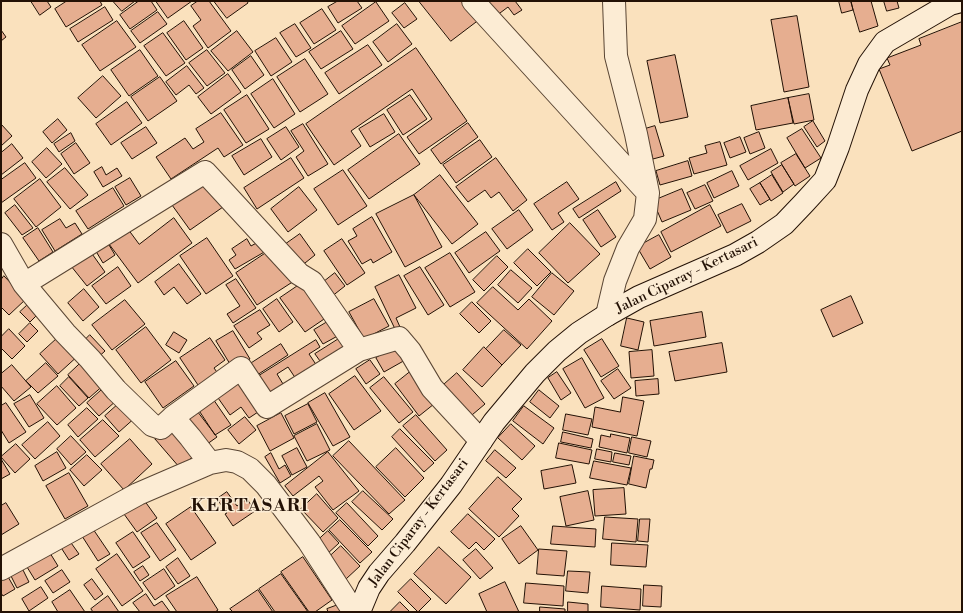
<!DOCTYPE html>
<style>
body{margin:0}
#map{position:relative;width:963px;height:613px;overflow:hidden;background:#fae1bd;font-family:"Libre Bodoni",serif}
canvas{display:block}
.frame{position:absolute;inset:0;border:2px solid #231105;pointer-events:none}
</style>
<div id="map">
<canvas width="963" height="613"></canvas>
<div class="frame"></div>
</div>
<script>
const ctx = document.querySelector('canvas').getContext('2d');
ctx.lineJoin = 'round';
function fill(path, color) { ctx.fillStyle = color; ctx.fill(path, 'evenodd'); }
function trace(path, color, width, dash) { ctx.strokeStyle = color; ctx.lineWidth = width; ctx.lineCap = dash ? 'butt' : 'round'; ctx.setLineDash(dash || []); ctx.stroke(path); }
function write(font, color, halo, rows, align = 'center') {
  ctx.font = font + ' "Libre Bodoni",serif'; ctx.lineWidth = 3; ctx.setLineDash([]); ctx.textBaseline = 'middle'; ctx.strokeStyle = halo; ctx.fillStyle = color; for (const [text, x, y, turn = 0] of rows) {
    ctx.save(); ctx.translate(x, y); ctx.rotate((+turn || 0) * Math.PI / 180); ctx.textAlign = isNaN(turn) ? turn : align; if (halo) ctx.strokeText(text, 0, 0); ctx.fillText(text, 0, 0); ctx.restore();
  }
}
const building = new Path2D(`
 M31,1H47L51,7L40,15Z
 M67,1H100L102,5L66,27L55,9Z
 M113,1H135L122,11Z
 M139,1H151L157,10L130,29L120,15Z
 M156,1H192L168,18Z
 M198,1H209L231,31L208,48L193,26L201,20L191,6Z
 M214,1H247L248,3L227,18Z
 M338,1H357L362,8L338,23L328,7Z
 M419,1H465L480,19L451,41Z
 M479,1H515L522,10L514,15L508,7L492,19Z
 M839,1H851L853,10L842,13Z
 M851,1H871L878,26L860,32Z
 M884,1H897L899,8L887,11Z
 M376,2L389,21L355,44L342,26Z
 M405,3L417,19L404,28L392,13Z
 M105,7L113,20L78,42L70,29Z
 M322,9L336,30L314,44L300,23Z
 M158,12L167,24L140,43L131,31Z
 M797,16L809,87L784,92L771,20Z
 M117,21L136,47L100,71L82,45Z
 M184,21L203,48L186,60L167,33Z
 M962,22V131L912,151L879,69L890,65L887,58L921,45L919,39Z
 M295,24L311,48L296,57L280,33Z
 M397,24L412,44L388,62L373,42Z
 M1,30L6,37L1,41Z
 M237,31L253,52L228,71L211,51Z
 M341,31L353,49L321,69L309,52Z
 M163,33L185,63L166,76L144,46Z
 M276,38L292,62L271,76L255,51Z
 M368,45L382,65L339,94L325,73Z
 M416,48L467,121L419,154L407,137L432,119L412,89L351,131L361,146L334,165L306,124Z
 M140,50L158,76L129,96L111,70Z
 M207,50L225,73L207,86L189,63Z
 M675,55L688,117L660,123L647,61Z
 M251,56L264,75L245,89L232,70Z
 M305,59L328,94L300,112L277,77Z
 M187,66L204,88L196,94L189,85L176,95L166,82Z
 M228,74L241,92L211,114L198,97Z
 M103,76L121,96L96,118L78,98Z
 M160,77L177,101L148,121L131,97Z
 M273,79L295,114L274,128L251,94Z
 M809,94L814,120L794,124L788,98Z
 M247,95L269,129L246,143L224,110Z
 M410,95L427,119L403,135L387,110Z
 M788,98L793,123L756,130L751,106Z
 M127,102L142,123L111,145L96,124Z
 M221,113L243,145L224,157L218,148L171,179L156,157L185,138L193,149L204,142L196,129Z
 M384,114L395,132L370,147L359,129Z
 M58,119L67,130L52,143L43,132Z
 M813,121L825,141L817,147L804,127Z
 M468,123L478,137L441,164L431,150Z
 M1,124L12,136L1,146Z
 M303,124L328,164L308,176L296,157L304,151L291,131Z
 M655,126L664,156L653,159L645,129Z
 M146,127L157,143L132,159L121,143Z
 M286,127L299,147L281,160L267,139Z
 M802,129L821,158L805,168L787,138Z
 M759,132L765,148L750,154L744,138Z
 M71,133L75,141L59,152L54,144Z
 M399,134L420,164L369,199L348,170Z
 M740,137L746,152L730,158L724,143Z
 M261,139L272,157L244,175L232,156Z
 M480,140L492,157L456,183L443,165Z
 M720,142L727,165L694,174L689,158L707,153L705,146Z
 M76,143L90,163L74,174L61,154Z
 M12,144L23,158L1,175V153Z
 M47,148L62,164L46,178L32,162Z
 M771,149L778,163L748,180L740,166Z
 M796,154L810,176L795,186L781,163Z
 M291,158L304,178L257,209L244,188Z
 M496,158L527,200L513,211L499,192L491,198L485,190L468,202L456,187Z
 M688,161L692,176L660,185L656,171Z
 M25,163L36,178L1,203V180Z
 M782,165L794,184L783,192L771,172Z
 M102,167L106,175L117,168L122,176L103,187L94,172Z
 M65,168L88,195L70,209L47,182Z
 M343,170L367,206L338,225L314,189Z
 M732,171L739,186L714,198L707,183Z
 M440,175L478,224L452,244L414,195Z
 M772,175L783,193L771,201L760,183Z
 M130,178L141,196L126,205L115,187Z
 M40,179L61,207L36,227L14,199Z
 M206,182L223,207L190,230L172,205Z
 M567,182L579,199L558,213L564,222L552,230L534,204Z
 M616,182L621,191L579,218L573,209Z
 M760,183L770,199L760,205L750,189Z
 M705,185L713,201L695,209L687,193Z
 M299,187L317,210L288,232L271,209Z
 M113,188L124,206L88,229L76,211Z
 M682,189L691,210L662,222L653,201Z
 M414,195L442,247L405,267L376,214Z
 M742,204L751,221L727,233L718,215Z
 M15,205L33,228L22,235L5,213Z
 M710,205L721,226L671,252L661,232Z
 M519,210L533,230L507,249L492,229Z
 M598,210L616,237L601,247L583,220Z
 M372,217L392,252L373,263L371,259L362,264L348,241L357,236L353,229Z
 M174,218L192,243L138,283L106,240L125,225L139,244Z
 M60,219L66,228L75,223L82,234L55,251L42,230Z
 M570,223L600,254L568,283L539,253Z
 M38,228L53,252L39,261L23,238Z
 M486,232L500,251L469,273L455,253Z
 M300,234L315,255L300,267L283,246Z
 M659,235L671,257L650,269L637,247Z
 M207,238L233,276L206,294L180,256Z
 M247,239L251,246L260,241L266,251L235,269L229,260L236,255L232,249Z
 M342,239L365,273L347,285L324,251Z
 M106,240L115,255L103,263L94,248Z
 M272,249L294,281L257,305L236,273Z
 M528,249L551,272L537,286L514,263Z
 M90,251L105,272L87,286L71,266Z
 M450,253L475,292L450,307L425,268Z
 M497,256L508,267L484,291L473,280Z
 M179,264L201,294L187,304L174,287L164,295L155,282Z
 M118,267L131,286L106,304L92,286Z
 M420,267L444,305L428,315L404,276Z
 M511,270L532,288L518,303L498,285Z
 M335,273L345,286L331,297L321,284Z
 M552,273L574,291L554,315L532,297Z
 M399,275L416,308L396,318L400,327L395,329L375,287Z
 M4,276L26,299L9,315L1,307V280Z
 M236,279L256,308L233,323L227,314L240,306L226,285Z
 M305,281L330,315L305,332L280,298Z
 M493,287L518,310L529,299L552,321L527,349L477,303Z
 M84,289L99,307L83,321L68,303Z
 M851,296L863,323L833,337L821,310Z
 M34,299L43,309L30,322L20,312Z
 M277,299L293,322L279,332L263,309Z
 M374,299L389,326L364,339L349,312Z
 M125,300L145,324L112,350L92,325Z
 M472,302L491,321L479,333L460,314Z
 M260,310L270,325L257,333L262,339L249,348L234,326Z
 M702,312L706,337L654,346L650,321Z
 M334,318L343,333L323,344L314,330Z
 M627,318L644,322L638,350L621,346Z
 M30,323L38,331L27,342L19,334Z
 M146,327L171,360L141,383L116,350Z
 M9,329L25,346L12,359L1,348V337Z
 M504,330L521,345L502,365L486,349Z
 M233,331L250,359L233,369L216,341Z
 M174,332L187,340L179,353L166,345Z
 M62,334L80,354L58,374L40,354Z
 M90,335L105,351L95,360L81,344Z
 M345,335L354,349L325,368L315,354Z
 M210,338L225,360L214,368L219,375L200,388L180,358Z
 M602,339L619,366L601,377L584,350Z
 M316,340L320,347L309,354L319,369L298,382L288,367L277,374L286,389L268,400L254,379Z
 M722,343L727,372L675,381L669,352Z
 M281,344L288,355L254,377L247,366Z
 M398,345L407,359L384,372L376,358Z
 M484,347L502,365L482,387L463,370Z
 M652,350L654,376L631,378L629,352Z
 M582,358L604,398L585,408L563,369Z
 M85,359L106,383L89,398L68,375Z
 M370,360L380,374L366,384L356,369Z
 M176,361L194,386L163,408L145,382Z
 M46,363L58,376L38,393L26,381Z
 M12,365L31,387L14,401L1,386V374Z
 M415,368L439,400L419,416L395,384Z
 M618,369L631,388L614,399L601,381Z
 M557,372L571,393L561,400L548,378Z
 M239,373L264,408L249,418L241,407L230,415L216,395Z
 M457,373L485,404L466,420L439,389Z
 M355,376L381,411L354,430L329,394Z
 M69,377L88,398L79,406L60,386Z
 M384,377L413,412L399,423L370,388Z
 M658,379L659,394L636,396L635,381Z
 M57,386L76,408L57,425L37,404Z
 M105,387L117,400L99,416L87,403Z
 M539,390L559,406L550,418L530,402Z
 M325,393L350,437L333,446L308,403Z
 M30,395L44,418L29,427L14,404Z
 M211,396L231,425L215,435L196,406Z
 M623,397L644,401L637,436L592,427L595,407L620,412Z
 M123,400L137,416L119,432L105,416Z
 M6,403L26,432L9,443L1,430V406Z
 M308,404L317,422L294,434L285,416Z
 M524,406L554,428L543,444L513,421Z
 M194,407L217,437L203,447L180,416Z
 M87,408L98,419L78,437L68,425Z
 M281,413L294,438L270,451L257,426Z
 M566,414L592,419L588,435L563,430Z
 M416,415L447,450L435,461L403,426Z
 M245,417L256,430L239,444L228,430Z
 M103,420L119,436L95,457L80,440Z
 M48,422L60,436L35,459L22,445Z
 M172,423L198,452L180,468L155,439Z
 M317,424L330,450L307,461L294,436Z
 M511,424L535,446L522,460L498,438Z
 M400,429L434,463L424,472L392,437Z
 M563,432L593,439L591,448L561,442Z
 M611,434L630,438L627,453L599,447L601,435L610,437Z
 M71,436L86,452L71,465L57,449Z
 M632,437L651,441L647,457L629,453Z
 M130,439L152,464L124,490L101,464Z
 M349,441L405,500L389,514L333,456Z
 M559,443L592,450L589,464L556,458Z
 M16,444L30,459L15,473L1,457Z
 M297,448L307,467L292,475L282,456Z
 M396,448L424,478L405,497L376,467Z
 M597,449L612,452L611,462L595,459Z
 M495,450L516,468L506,478L486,461Z
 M57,452L66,468L43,481L35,466Z
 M328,452L359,491L333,510L315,487L323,481L319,476L293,496L285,486Z
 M271,453L279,469L285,465L291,476L280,483L265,457Z
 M615,453L631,456L629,465L613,462Z
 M87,455L102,470L84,486L70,470Z
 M634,456L654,460L652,469H650L646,488L629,484Z
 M1,459L10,474L1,479Z
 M594,461L631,468L627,485L590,478Z
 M572,465L576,483L544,489L541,471Z
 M69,473L88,506L65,519L46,486Z
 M498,477L522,499L512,509L519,516L499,537L469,509Z
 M624,488L626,514L595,516L593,490Z
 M363,491L393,519L382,530L352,502Z
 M588,491L594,520L566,526L560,497Z
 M227,492L237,506L247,499L255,511L233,526L225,514L227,513L217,499Z
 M317,494L338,518L323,532L301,509Z
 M144,500L157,518L137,532L124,514Z
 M6,503L19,524L1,535V506Z
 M347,503L378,536L368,546L336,513Z
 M191,507L216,543L191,560L166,524Z
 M468,514L495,539L484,550L476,542L469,549L451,532Z
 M605,517L638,519L636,542L603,539Z
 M640,519H650L648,542L638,541Z
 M340,520L372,552L360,563L329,530Z
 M157,523L176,550L160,561L141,533Z
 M521,526L538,550L519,564L502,539Z
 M553,526L596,529L595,547L551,544Z
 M93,529L110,554L98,561L82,536Z
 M328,531L339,543L326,555L315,543Z
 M133,532L150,557L133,568L116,543Z
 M69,540L79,554L69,560L60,546Z
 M612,543L648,545L646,567L611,565Z
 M341,546L360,566L346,579L327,559Z
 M439,547L471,577L446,604L414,574Z
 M476,549L493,568L480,579L463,560Z
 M539,549L567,551L564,576L537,574Z
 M50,553L58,566L35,580L27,567Z
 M117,554L143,591L122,606L96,569Z
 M303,557L332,600L315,612H309L281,572Z
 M178,558L190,576L178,584L166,567Z
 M143,566L149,575L140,581L134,572Z
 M22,568L29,582L17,588L10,574Z
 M164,569L175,586L155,600L143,583Z
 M62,570L70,582L53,593L45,581Z
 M568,571L590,572L588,593L566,591Z
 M281,574L308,612H275L259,589Z
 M7,575L15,589L3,596L1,593V579Z
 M197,577L218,610L215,612H177L166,596Z
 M92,579L103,594L95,600L84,585Z
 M411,579L431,599L418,612L398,592Z
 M505,582L519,612H487L479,594Z
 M526,583L564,586L563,606L524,603Z
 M644,585L662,586L661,607L643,606Z
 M602,586L641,589L640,610L601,607Z
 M41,587L48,598L29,611L22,599Z
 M70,590L85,612H58L52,602Z
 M258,590L273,612H233L230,609Z
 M146,594L154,606L162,601L170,612H140L133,603Z
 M108,596L119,612H93L91,609Z
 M400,602L410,612H390Z
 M568,602L588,604V612H568Z
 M338,605L341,612H328L327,609Z
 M540,607L565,609V612H540Z`);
fill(building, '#e6ae90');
trace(building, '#231105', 1);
const minor = new Path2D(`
 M473,1L647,192
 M1,244L24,284L65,333L90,359L116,390L152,425L161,428L173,417L190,437L210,463
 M24,284L205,172L299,274L312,282L359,350L267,407L241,368L173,417
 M607,315L615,281L628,248L645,219L648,193L636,134L616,56L614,1
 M359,350L399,338L410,351L432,388L481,441
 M1,569L138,494L210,463L226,460L237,462L250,469L266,485L309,542L354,612`);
const secondary = new Path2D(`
 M359,612L369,588L379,573L405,543L451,485L494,422L535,373L557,351L579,333L607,315L639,297L735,255L758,242L784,224L804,203L825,180L838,147L857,90L869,64L885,42L950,4L961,1`);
trace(minor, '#594533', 24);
trace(secondary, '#231105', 24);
trace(minor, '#fcecd4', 22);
trace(secondary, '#fcecd4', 22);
write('14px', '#231105', '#fcecd4', [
 ["Jalan Ciparay - Kertasari",687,276,-26],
 ["Jalan Ciparay - Kertasari",419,523,-53]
]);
ctx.letterSpacing = '1px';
write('bold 18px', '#231105', '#fcecd4', [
 ["KERTASARI",250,507]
]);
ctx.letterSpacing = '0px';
</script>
